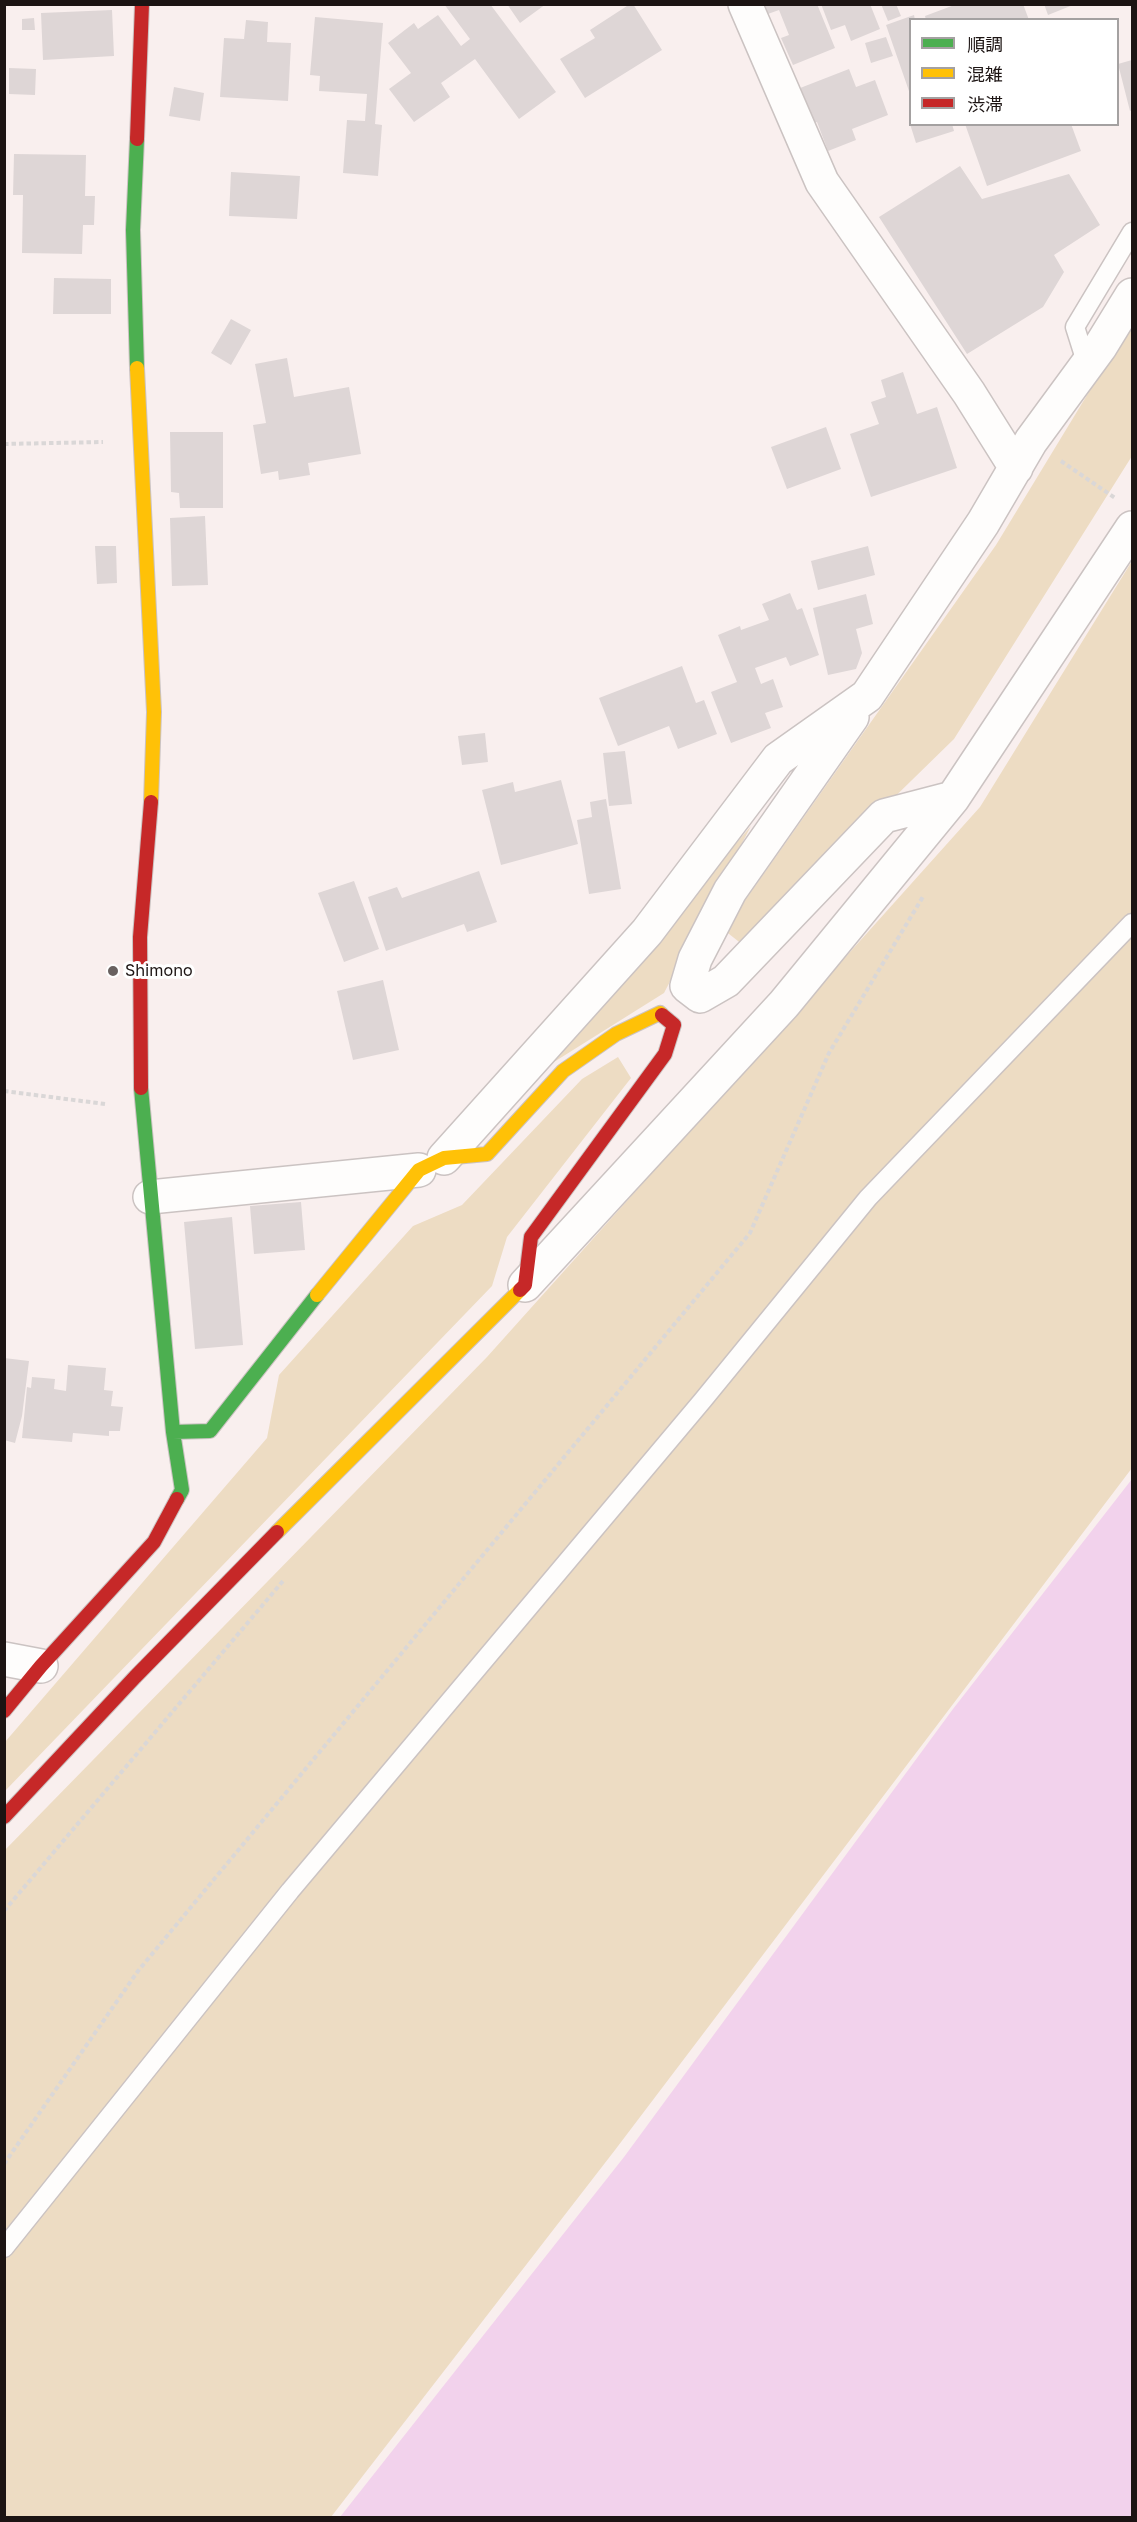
<!DOCTYPE html>
<meta charset="utf-8">
<style>
body{margin:0}
#map{position:relative;width:1137px;height:2522px;overflow:hidden;background:#f9efee;font-family:"Golos Text","Noto Sans JP",sans-serif}
canvas{display:block}
.frame{position:absolute;inset:0;border:6px solid #1c1413;pointer-events:none}
.legend{position:absolute;left:909px;top:18px;width:210px;height:108px;box-sizing:border-box;background:#fff;border:2px solid #a4a1a1;margin:0;padding:8px 10px;list-style:none;font-size:18px;color:#1c1413}
.legend li{display:flex;align-items:center;gap:12px;height:30px}
.legend b{width:30px;border:2px solid #a4a1a1}
</style>
<div id="map">
<canvas width="1137" height="2522"></canvas>
<div class="frame"></div>
<ul class="legend">
<li><b style="height:8px;background:#4caf50"></b>順調</li>
<li><b style="height:8px;background:#ffc107"></b>混雑</li>
<li><b style="height:8px;background:#c62828"></b>渋滞</li>
</ul>
</div>
<script>
const ctx = document.querySelector('canvas').getContext('2d');
ctx.lineJoin = 'round';
function fill(path, color) { ctx.fillStyle = color; ctx.fill(path, 'evenodd'); }
function trace(path, color, width, dash) { ctx.strokeStyle = color; ctx.lineWidth = width; ctx.lineCap = dash ? 'butt' : 'round'; ctx.setLineDash(dash || []); ctx.stroke(path); }
function write(font, color, halo, rows, align = 'center') {
  ctx.font = font + ' "Golos Text",sans-serif'; ctx.lineWidth = 6; ctx.setLineDash([]); ctx.textBaseline = 'middle'; ctx.strokeStyle = halo; ctx.fillStyle = color; for (const [text, x, y, turn = 0] of rows) {
    ctx.save(); ctx.translate(x, y); ctx.rotate((+turn || 0) * Math.PI / 180); ctx.textAlign = isNaN(turn) ? turn : align; if (halo) ctx.strokeText(text, 0, 0); ctx.fillText(text, 0, 0); ctx.restore();
  }
}
fill(new Path2D(`
 M1132,321V456L954,739L743,945L724,930L996,545Z
 M1132,561V1468L615,2150L331,2517H5L4,1851L487,1357L980,807Z
 M751,826L664,993L538,1072Z
 M618,1057L631,1078L507,1237L492,1286L5,1791V1742L267,1438L279,1375L413,1226L462,1205L582,1079Z`), '#eddcc3');
fill(new Path2D(`
 M1132,1479V2517H340L624,2157L953,1709Z`), '#f2d2ec');
fill(new Path2D(`
 M444,4H490L556,92L519,119L475,59L441,83L450,97L414,122L389,89L411,73L388,43L414,23L418,29L438,15L461,46L470,39Z
 M507,4H546L520,23Z
 M630,4H633L662,50L585,98L560,59L595,38L590,30Z
 M761,4H817L835,48L793,65L781,38L789,35L779,10L765,15Z
 M821,4H870L880,29L851,41L845,25L831,30Z
 M881,4H896L901,16L888,21Z
 M957,4H1023L1029,20H926L925,16Z
 M1044,4H1073V5L1048,15Z
 M112,10L114,56L43,60L41,13Z
 M914,15L915,20H910V94L886,25Z
 M315,17L383,23L375,124L382,125L378,176L343,173L347,120L365,121L367,94L319,91L320,76L310,75Z
 M34,18L35,30H22V19Z
 M246,20L268,22L267,42L291,43L288,101L220,97L224,38L244,39Z
 M886,37L893,56L871,63L865,43Z
 M1132,60V110L1130,111L1118,64Z
 M9,68L36,69L35,95L9,94Z
 M849,69L856,87L875,80L888,115L852,129L856,140L828,151L817,122L809,125L795,90Z
 M174,87L204,93L200,121L169,116Z
 M910,124H952L954,131L916,143Z
 M965,124H1071L1081,151L987,186Z
 M14,154L86,155L85,196H95L94,225H83L82,254L22,253L23,195H13Z
 M960,166L982,199L1069,174L1100,225L1054,255L1064,272L1043,307L967,354L879,217Z
 M231,172L300,176L297,219L229,216Z
 M54,278L111,279V314H53Z
 M231,319L251,330L231,365L211,353Z
 M287,358L294,397L349,387L361,454L308,463L310,475L279,480L278,471L261,474L253,425L266,423L255,364Z
 M903,372L917,414L937,407L957,468L871,497L850,434L879,424L871,402L886,397L881,380Z
 M826,427L841,469L787,489L771,447Z
 M170,432H223V508H180L179,493L171,492Z
 M205,516L208,585L172,586L170,518Z
 M95,546H116L117,583L97,584Z
 M868,546L875,575L818,590L811,561Z
 M790,593L797,610L802,608L819,655L790,666L786,657L755,668L761,684L773,679L783,707L765,713L771,728L731,743L711,692L737,682L718,635L740,626L741,630L769,620L762,604Z
 M866,594L873,624L856,629L862,653L856,669L828,675L813,608Z
 M682,666L696,703L704,700L717,734L678,749L669,726L618,746L599,698Z
 M485,733L488,762L462,765L458,736Z
 M625,751L632,804L609,806L603,753Z
 M561,780L578,844L501,865L482,790L513,782L515,792Z
 M606,799L621,889L589,894L577,820L592,817L590,802Z
 M479,871L497,922L467,932L464,924L386,951L368,897L397,887L402,898Z
 M354,881L379,949L344,962L318,893Z
 M383,980L399,1050L353,1060L337,991Z
 M301,1202L305,1250L254,1254L250,1206Z
 M232,1217L243,1345L195,1349L184,1222Z
 M4,1358L29,1361L22,1416L15,1443L4,1440Z
 M68,1365L106,1368L104,1390L113,1391L111,1406L123,1407L120,1431H109V1436L73,1433L72,1442L22,1438L27,1387L31,1388L32,1377L55,1379L54,1389L66,1391Z`), '#ded6d6');
const lane = new Path2D(`
 M1087,365L1075,327L1132,232
 M4,2248L290,1891L703,1400L868,1198L1132,923`);
const street = new Path2D(`
 M745,4L822,182L969,393L1016,468
 M852,717L730,891L695,959L687,986L700,996L726,981L884,816L953,798
 M444,1158L647,932L778,759L867,696L983,523L1031,441L1100,347L1132,295
 M150,1197L419,1170
 M525,1285L784,1004L953,798L1132,528
 M4,1659L41,1666`);
const fast = new Path2D(`
 M137,139L133,230L137,368
 M141,1088L173,1432L182,1490L177,1499
 M173,1432L210,1431L317,1295`);
const slow = new Path2D(`
 M137,368L154,712L151,802
 M317,1295L419,1170L444,1158L487,1154L563,1071L616,1034L660,1013L662,1015
 M277,1532L520,1290`);
const jam = new Path2D(`
 M137,139L142,4
 M141,1088L140,937L151,802
 M520,1290L525,1285L531,1237L665,1054L674,1025L662,1015
 M4,1711L41,1666L154,1542L177,1499
 M4,1817L135,1677L277,1532`);
trace(lane, '#cbc3c2', 21);
trace(street, '#cbc3c2', 36);
trace(fast, '#cbc3c2', 16);
trace(slow, '#cbc3c2', 16);
trace(jam, '#cbc3c2', 16);
trace(new Path2D(`
 M4,444L103,442
 M1061,461L1115,498
 M4,1091L105,1104
 M4,1911L283,1581
 M4,2164L138,1971L750,1233L829,1053L924,895`), '#dad7d7', 4, [4.5, 3]);
trace(lane, '#fefdfc', 18);
trace(street, '#fefdfc', 33);
trace(fast, '#4caf50', 14);
trace(slow, '#ffc107', 14);
trace(jam, '#c62828', 14);
for (const [x, y, r, color] of [
 [113,971,6,"#696160"]
]) { const dot = new Path2D(); dot.arc(x, y, r, 0, 2 * Math.PI); ctx.fillStyle = color; ctx.fill(dot); trace(dot, '#fff', 2); }
write('16px', '#1c1413', '#fff', [
 ["Shimono",125,971]
], 'left');
</script>
